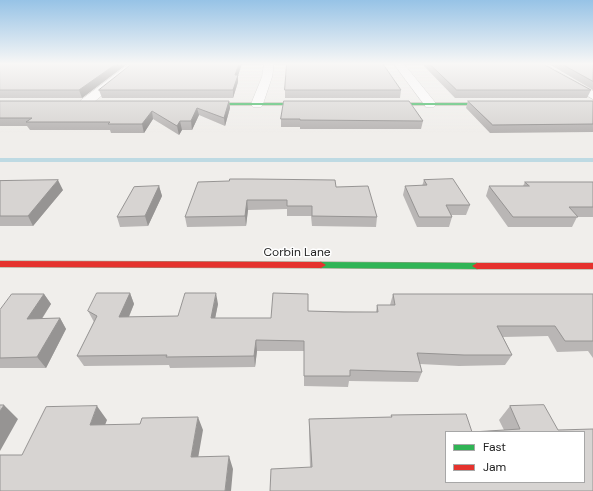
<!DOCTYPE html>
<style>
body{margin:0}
#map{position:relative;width:593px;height:491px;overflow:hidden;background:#f0eeeb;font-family:"DM Sans",sans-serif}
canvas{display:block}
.legend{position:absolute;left:445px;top:431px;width:140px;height:52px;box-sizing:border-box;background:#fff;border:1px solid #a7a7a7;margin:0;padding:5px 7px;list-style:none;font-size:12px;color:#222}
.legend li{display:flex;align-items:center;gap:8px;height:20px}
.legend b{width:20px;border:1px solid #a7a7a7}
</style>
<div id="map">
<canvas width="593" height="491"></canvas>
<ul class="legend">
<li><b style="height:5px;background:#30b455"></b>Fast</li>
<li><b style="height:5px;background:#e5322d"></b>Jam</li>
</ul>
</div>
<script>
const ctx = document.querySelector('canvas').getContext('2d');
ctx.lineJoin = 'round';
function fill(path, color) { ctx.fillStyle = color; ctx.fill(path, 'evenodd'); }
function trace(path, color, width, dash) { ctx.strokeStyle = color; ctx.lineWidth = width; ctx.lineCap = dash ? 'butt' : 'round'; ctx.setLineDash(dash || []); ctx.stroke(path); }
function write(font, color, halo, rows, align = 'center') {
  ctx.font = font + ' "DM Sans",sans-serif'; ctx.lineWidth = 3; ctx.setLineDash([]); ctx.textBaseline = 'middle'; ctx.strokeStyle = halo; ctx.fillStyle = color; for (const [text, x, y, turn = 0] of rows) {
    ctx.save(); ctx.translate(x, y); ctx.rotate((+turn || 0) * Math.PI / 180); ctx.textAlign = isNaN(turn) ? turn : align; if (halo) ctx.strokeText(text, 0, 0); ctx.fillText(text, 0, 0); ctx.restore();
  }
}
fill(new Path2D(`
 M0,158H593V162H0Z`), '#bedae3');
const street = new Path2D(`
 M129,64H140L89,106H81L79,103L81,100Z
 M264,64H274L272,77L263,104L261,107H253L251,104L262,77Z
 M394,64H404L434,101L436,104L434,107H426Z
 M532,64H545L593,91V99Z`);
const fast = new Path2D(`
 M200,103H314L316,104L314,105H198V104Z
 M378,103H498L500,104L498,105H378Z
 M321,262L477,263L482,266L477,269L321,268L316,265Z`);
const jam = new Path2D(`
 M0,261L321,262L326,265L321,268L0,267Z
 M477,263H593V269H477L472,266Z`);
trace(street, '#c9c8c7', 1);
trace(fast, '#999a82', 1);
trace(jam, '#999a82', 1);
fill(street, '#fdfcfc');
fill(fast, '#30b455');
fill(jam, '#e5322d');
fill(new Path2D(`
 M0,64H127L82,98H0Z
 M422,64H543L591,90L587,98H455Z
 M549,64H593V90Z
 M238,76V82L233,98H102L99,90Z
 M285,90H401L400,98H285Z
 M0,101H229L230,108L225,126L199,115L192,130H182L179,135L153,119L144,133H111L110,130H30L27,126H0Z
 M284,101L423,121L421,129H300V127H281V119Z
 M468,101H593V132L490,133L466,108Z
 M424,180L470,205L466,215H452V217L449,227H417L403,195L405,186H422Z
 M0,181L63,190L33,226H0Z
 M229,181L336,187L377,217L376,227L312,226L311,216H287V209L248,210L246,226L187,227L185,217Z
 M525,182H593V217H577L572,227H508L486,196L489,186H523Z
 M159,186L162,196L148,226L120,227L117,217Z
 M130,293L134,304L129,317L178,316L218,304L215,318H271L308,311L376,312L377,305H390L393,294H593V358L588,351L557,352L548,336L503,337L512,355L505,365L459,366L420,364L422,372L418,382L349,381L348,387L304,386V351H257L255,367L170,368L169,365L84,366L77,356L94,322L88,311Z
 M44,294L51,304L42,319L60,318L66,329L46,368H0V310Z
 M510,406L558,430L310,467L309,432V419L391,417V415L472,432L504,430L499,420Z`), '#b9b6b5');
fill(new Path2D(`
 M116,64H127L82,98L79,90Z
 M239,64H242L238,76V82L233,98V90L235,75Z
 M229,101L230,108L225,126L224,118Z
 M197,108L199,115L192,130L191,121Z
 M152,111L153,119L144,133L142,124Z
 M180,121L182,130L179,135L177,126Z
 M58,180L63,190L33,226L28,216Z
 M159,186L162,196L148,226L145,216Z
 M247,200L248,210L246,226L245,216Z
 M130,293L134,304L124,328L119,317Z
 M216,293L218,304L213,329L211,318Z
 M44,294L51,304L35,329L27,319Z
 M60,318L66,329L46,368L37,357Z
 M256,340L257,351L255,367L254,356Z
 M4,405L18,419L0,451V411Z
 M97,406L107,420L100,438L90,425Z
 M198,417L203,430L196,470L191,457Z
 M229,456L233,469L231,491H225Z`), '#969493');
const building = new Path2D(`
 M0,64H116L79,90H0Z
 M132,64H239L235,75H238L233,90H99Z
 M287,64H383L401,90H285Z
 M430,64H543L591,90H457Z
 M562,64H593V81Z
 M0,101H229L224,118L197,108L191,121H180L177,126L152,111L142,124H108L110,122H26L32,118H0Z
 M284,101H409L423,121L300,120V119H281Z
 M468,101H593V124L493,125Z
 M230,179H252L335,180L336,187L368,186L377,217L312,216V206H287V200H247L245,216L185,217L198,182L229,181Z
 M453,179L470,205H446L452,217H419L405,186L427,185L424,180Z
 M58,180L28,216H0V181Z
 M525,182H593V207H569L578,217H513L489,186H529Z
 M159,186L145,216L117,217L134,187Z
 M97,293H130L119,317L178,316L185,293H216L211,318H271L273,293L308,294V311L344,312H378L377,305H395L393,294H593V341H565L555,326H497L512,355H464L417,353L422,372L350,370V376H304V341L256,340L254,356L166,357L167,355L77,356L97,316L88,311Z
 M12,294H44L27,319L60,318L37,357L0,358V310Z
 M0,405H4L0,411Z
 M544,405L558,430L593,429V491H270L271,469L312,467L309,419L392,417L391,415L466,414L472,432L520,429L510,406ZM446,432H584V482H446Z
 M97,406L90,425L140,424L142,418L198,417L191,457L229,456L225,491H0V455H22L46,407Z`);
fill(building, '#d7d4d2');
trace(building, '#969493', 1);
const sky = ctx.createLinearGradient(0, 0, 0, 133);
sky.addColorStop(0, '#97c3e6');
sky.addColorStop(0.48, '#f8f7f6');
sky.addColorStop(1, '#f8f7f600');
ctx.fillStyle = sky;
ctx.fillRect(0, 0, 593, 133);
write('12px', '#222', '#fff', [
 ["Corbin Lane",297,253]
]);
</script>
